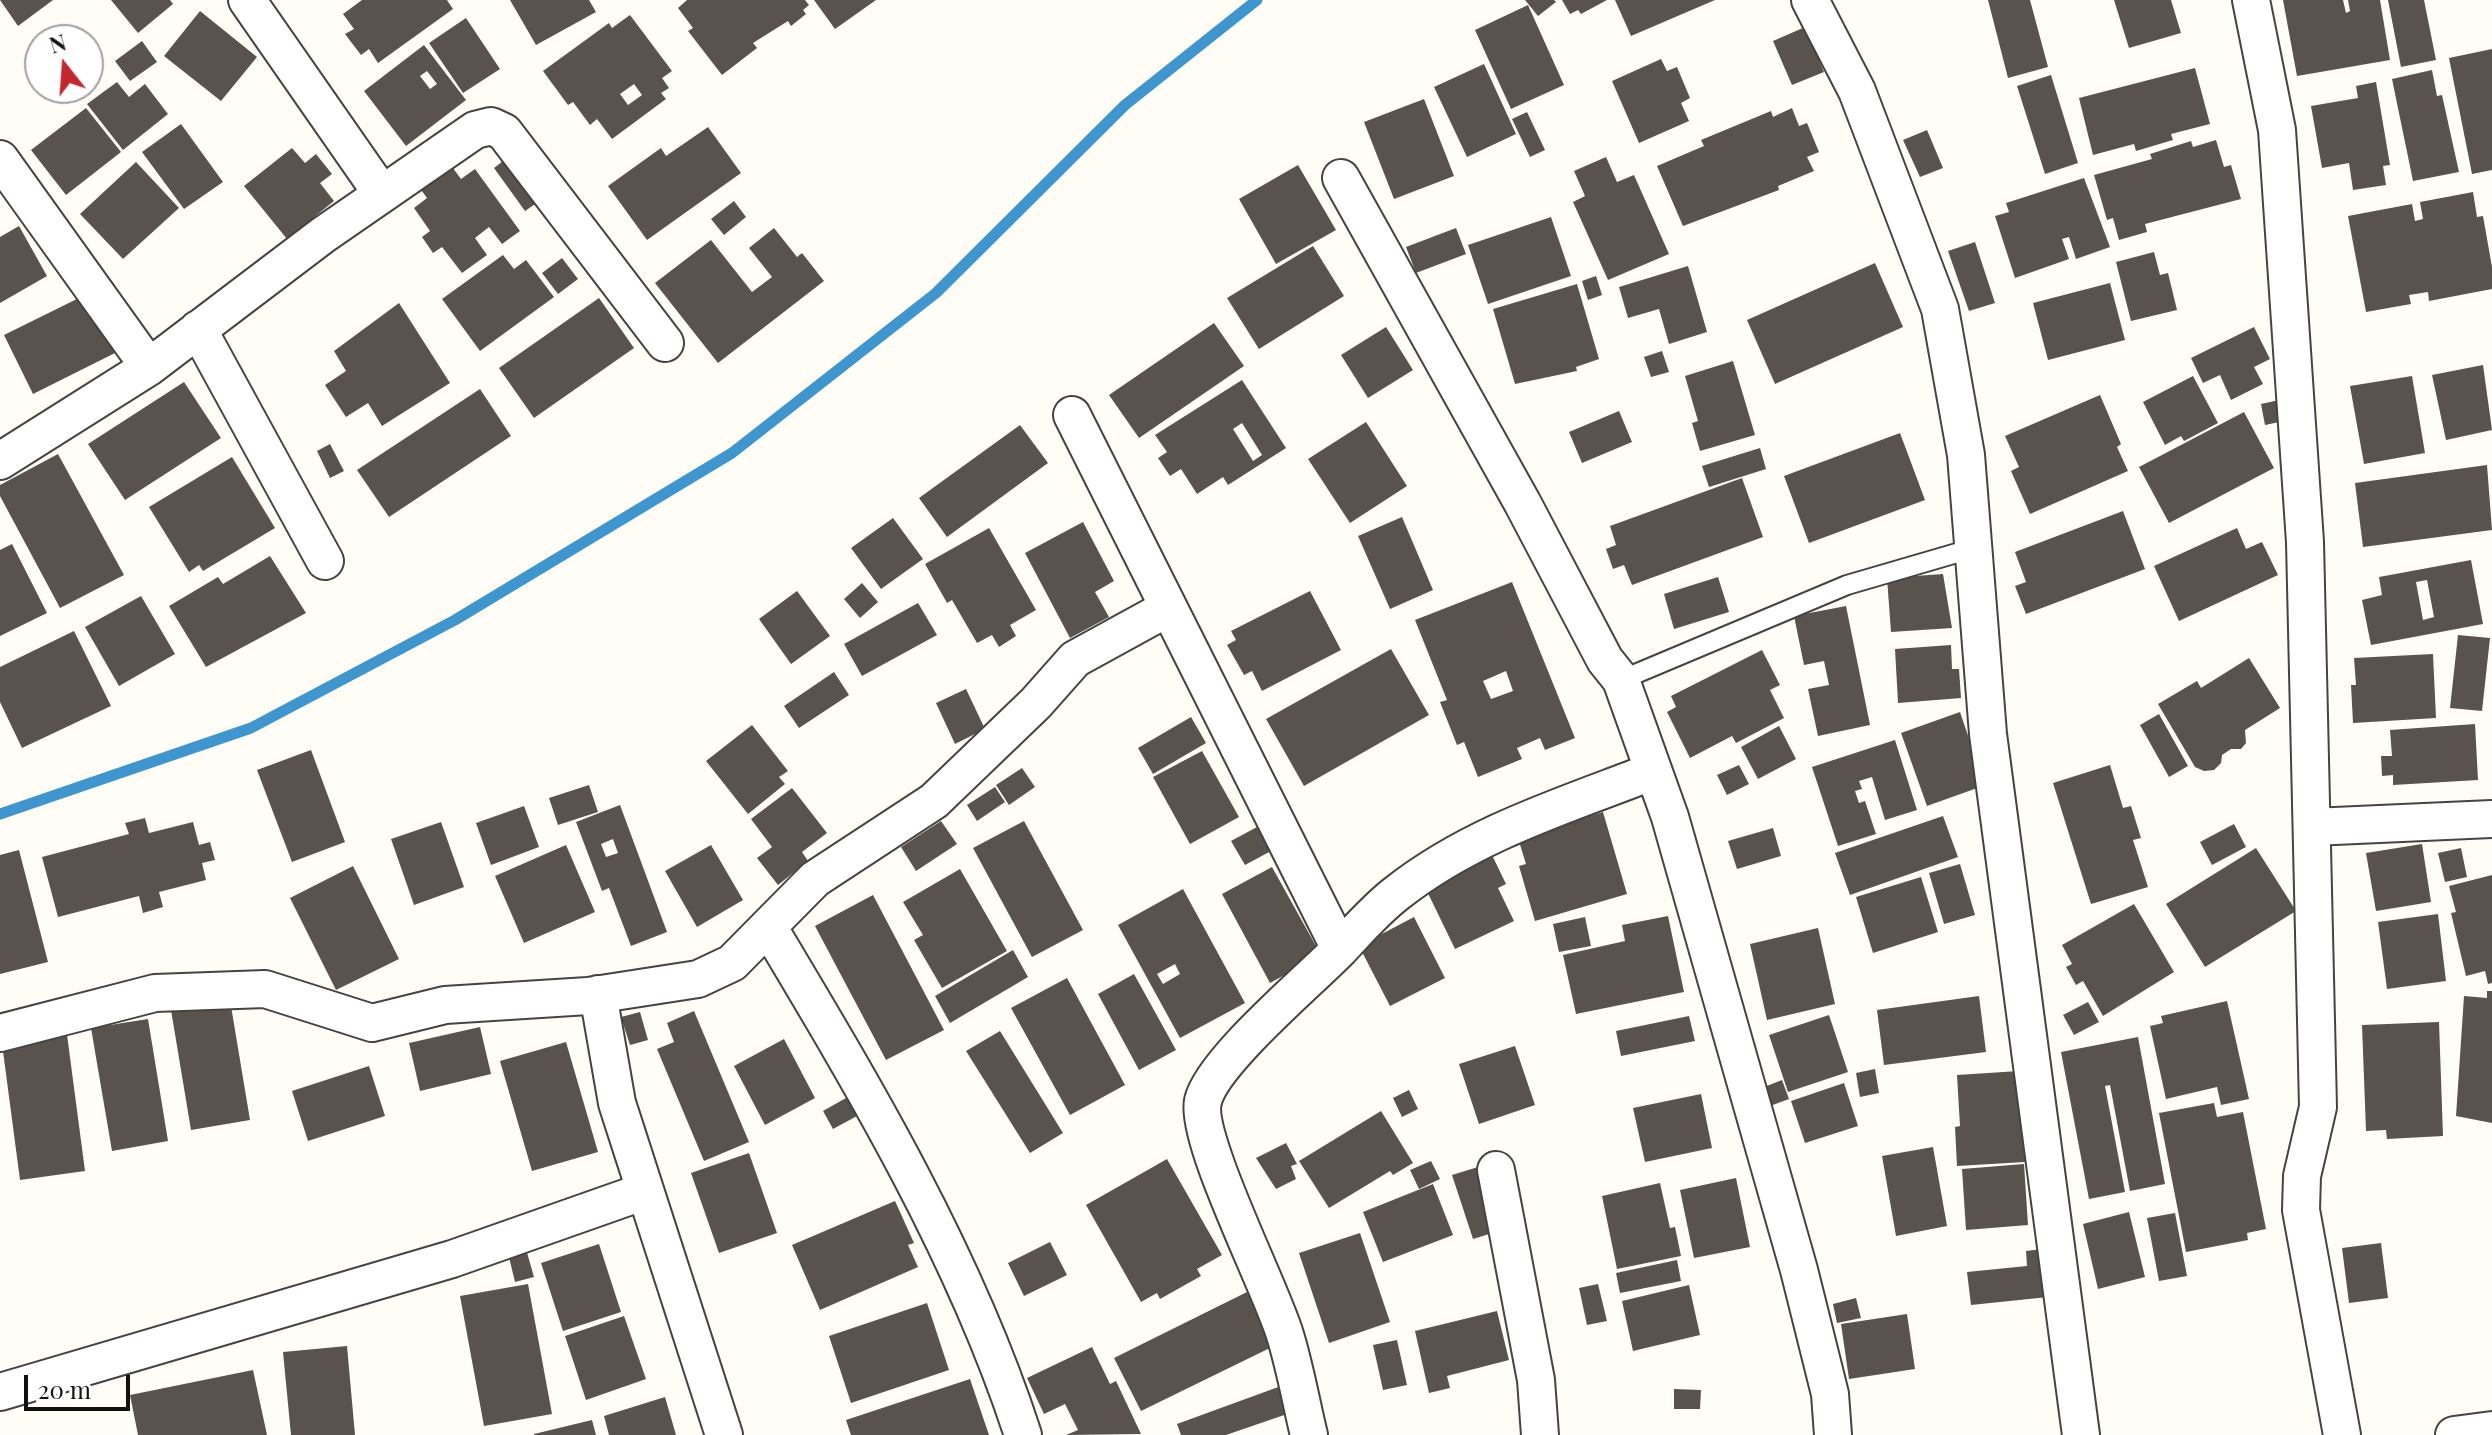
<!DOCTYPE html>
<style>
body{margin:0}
#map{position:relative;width:2492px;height:1435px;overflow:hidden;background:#fffdf5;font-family:"Playfair Display",serif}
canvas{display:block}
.north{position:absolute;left:24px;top:24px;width:80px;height:80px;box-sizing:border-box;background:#fff;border:2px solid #a0a0a0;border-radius:50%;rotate:343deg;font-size:22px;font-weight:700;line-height:32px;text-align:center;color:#111}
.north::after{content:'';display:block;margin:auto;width:28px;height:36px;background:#c4262e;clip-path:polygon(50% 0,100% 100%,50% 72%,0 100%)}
.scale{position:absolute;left:24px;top:1375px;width:106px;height:36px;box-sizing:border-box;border:4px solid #111;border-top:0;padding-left:10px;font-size:24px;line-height:28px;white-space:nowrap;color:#111;-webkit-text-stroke:6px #fff;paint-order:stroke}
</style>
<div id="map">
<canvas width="2492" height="1435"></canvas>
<div class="north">N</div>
<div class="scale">20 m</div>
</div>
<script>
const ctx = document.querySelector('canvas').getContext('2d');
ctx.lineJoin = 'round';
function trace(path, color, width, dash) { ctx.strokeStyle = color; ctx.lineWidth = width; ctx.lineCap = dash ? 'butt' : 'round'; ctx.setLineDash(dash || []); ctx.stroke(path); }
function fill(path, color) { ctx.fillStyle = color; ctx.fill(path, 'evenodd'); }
trace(new Path2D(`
 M0,814L251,728L455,620L732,453L936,293L1125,105L1257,0`), '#3f96cf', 11);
fill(new Path2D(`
 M0,0H53L18,26Z
 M111,0H170L173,4L138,33Z
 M362,0H447L453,9L378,63L369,49L361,55L345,34L354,29L343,14Z
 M510,0H589L596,12L536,45Z
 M687,0H805L809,5L803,10L806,14L791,26L788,21L753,43L757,48L722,75L688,31L693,28L678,8Z
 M814,0H876L835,29Z
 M1525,0H1554L1556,2L1538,16Z
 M1562,0H1607L1581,14L1578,10L1570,14Z
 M1615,0H1715L1631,36Z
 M1988,0H2030L2048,67L2008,78Z
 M2114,0H2171L2181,33L2129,48Z
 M2283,0H2343L2346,13L2350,11L2348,0H2380L2390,60L2297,76Z
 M2388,0H2424L2436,60L2401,67Z
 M1528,5L1564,85L1511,109L1475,30Z
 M200,11L257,57L221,101L164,56Z
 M630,15L672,71L662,78L669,88L661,93L666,99L612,139L597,119L590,125L573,102L568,105L543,71L609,23L612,28ZM634,84L642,95L628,105L620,94Z
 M466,18L500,69L463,93L429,43Z
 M1805,27L1824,72L1792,85L1773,41Z
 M142,41L157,62L130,81L115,61Z
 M424,45L466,100L406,146L364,91ZM427,71L437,84L430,89L420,76Z
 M2492,49V170L2472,174L2449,58Z
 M1661,59L1667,71L1677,67L1690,98L1681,103L1689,121L1639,143L1612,81Z
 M1484,64L1516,134L1467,157L1434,87Z
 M2195,68L2210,124L2171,134L2173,140L2136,151L2134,144L2093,155L2079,98Z
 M2432,70L2437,96L2442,95L2459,172L2413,181L2392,79Z
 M2051,75L2078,163L2045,174L2017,86Z
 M117,82L129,97L145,84L168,114L123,150L87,104Z
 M2376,82L2390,165L2383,166L2386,185L2353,190L2349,163L2322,168L2311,106L2358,98L2356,86Z
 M1424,99L1454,176L1394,199L1364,122Z
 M86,108L121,152L66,195L31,150Z
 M1792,108L1799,126L1807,123L1819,152L1807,157L1814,171L1778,186L1779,190L1683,226L1657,166L1704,146L1701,140L1771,111L1773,117Z
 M1527,112L1545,150L1530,157L1512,119Z
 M181,124L223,182L184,209L142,152Z
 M708,127L741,173L647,240L608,186L661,148L666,156Z
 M1927,130L1943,168L1920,177L1903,140Z
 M2216,140L2224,167L2231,165L2241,199L2145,224L2147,232L2119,240L2113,218L2107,220L2094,175L2152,159L2150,154L2191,141L2193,147Z
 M292,148L305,163L316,154L332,174L320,183L334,201L287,239L244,186Z
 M508,157L541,200L525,211L494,168Z
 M1606,157L1617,182L1634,175L1669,254L1608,280L1573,202L1585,196L1574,171Z
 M136,162L179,208L123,259L80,214Z
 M450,164L461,179L475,169L520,231L502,244L489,227L475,238L487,255L462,273L442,247L433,253L422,237L430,231L414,208L427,198L419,187Z
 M1298,165L1336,230L1276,264L1239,199Z
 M2084,178L2110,247L2076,259L2069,237L2062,239L2069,259L2015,278L1995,216L2009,212L2006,203Z
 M2473,192L2477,217L2483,216L2492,267V289L2429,301L2428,292L2409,295L2411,304L2366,312L2348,216L2412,204L2415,221L2423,219L2420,202Z
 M734,201L746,217L724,235L711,219Z
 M1551,217L1571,276L1488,304L1468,245Z
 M19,226L47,276L0,303V237Z
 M774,228L797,257L802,253L824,281L718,363L655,283L711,240L752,292L772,277L749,248Z
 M1456,228L1466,254L1416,273L1406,247Z
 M1975,242L1995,303L1969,311L1948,251Z
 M1313,246L1344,296L1259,349L1227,298Z
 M2154,252L2160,275L2168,273L2177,310L2131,321L2116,262Z
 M503,255L514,269L526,260L554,297L480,351L442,299Z
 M562,258L578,279L558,294L542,273Z
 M1875,263L1903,327L1775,384L1747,320Z
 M1688,266L1707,332L1669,344L1659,309L1628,318L1619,287Z
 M1596,276L1602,295L1588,300L1582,281Z
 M2110,283L2125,340L2048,360L2033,303Z
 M1577,284L1599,359L1576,367L1577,371L1515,384L1493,309Z
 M89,293L117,352L33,394L4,335Z
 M599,298L634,348L534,418L499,368Z
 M399,303L450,383L382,426L368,403L346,417L325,385L346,371L334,351Z
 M1214,323L1244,366L1139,438L1109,395Z
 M1386,327L1413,370L1368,398L1341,355Z
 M2254,327L2270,359L2254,367L2263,384L2231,400L2220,375L2203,383L2191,358Z
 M1662,351L1669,372L1651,377L1644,357Z
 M1733,361L1755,435L1700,451L1692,423L1698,421L1685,376Z
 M2483,365L2492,430L2446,440L2432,375Z
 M2193,376L2218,423L2184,441L2181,436L2165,445L2143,402Z
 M2412,376L2425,453L2364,464L2350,386Z
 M1242,380L1286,448L1228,485L1223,477L1197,494L1181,469L1170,476L1158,458L1167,452L1155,435ZM1242,423L1262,455L1253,461L1233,429Z
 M184,382L221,438L125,500L88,444Z
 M480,389L511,436L389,517L357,470Z
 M2100,395L2121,444L2117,447L2128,471L2030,514L2011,471L2019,467L2005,436Z
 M2284,399L2289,420L2265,425L2261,404Z
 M1619,411L1632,442L1582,463L1569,432Z
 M2244,412L2274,468L2169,523L2139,467Z
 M1366,422L1407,486L1350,523L1308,459Z
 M1020,425L1048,463L947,537L919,498Z
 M1900,433L1925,500L1809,543L1784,476Z
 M330,444L344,471L330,478L317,451Z
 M1760,448L1766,469L1709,487L1702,466Z
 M58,454L124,575L60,608L0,496V485Z
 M232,457L275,528L203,571L199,565L189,572L149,507Z
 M2487,465L2492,530L2363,547L2355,483Z
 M1742,478L1763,537L1632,585L1624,565L1613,569L1606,549L1616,545L1610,526Z
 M2123,511L2145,569L2026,614L2015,586L2026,582L2015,552Z
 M1402,517L1433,590L1390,609L1358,536Z
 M893,518L923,559L881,589L851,548Z
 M1083,522L1114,581L1095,592L1109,617L1070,638L1025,553Z
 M989,528L1036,610L1010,625L1016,636L999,647L992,635L977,643L952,600L947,603L925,564Z
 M2237,528L2246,549L2262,542L2278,575L2179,621L2154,566Z
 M12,544L47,613L0,636V550Z
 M270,556L306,613L206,667L169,606L218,577L223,584Z
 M2471,560L2483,624L2371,645L2362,600L2382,595L2379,577ZM2427,580L2434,617L2423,620L2416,582Z
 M1943,574L1952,628L1891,632L1887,578Z
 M1718,577L1729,612L1674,629L1664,594Z
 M1512,582L1575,738L1545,750L1540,738L1517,748L1522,759L1478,777L1464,742L1457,745L1440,702L1447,700L1415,620ZM1506,671L1513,691L1491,699L1483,681Z
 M862,583L878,602L860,618L844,599Z
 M797,591L830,636L791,664L759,619Z
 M1310,591L1341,650L1262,691L1252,671L1244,675L1227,645L1236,640L1231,631Z
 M141,596L175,654L119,686L85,627Z
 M918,603L937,635L862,676L844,644Z
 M1846,606L1870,725L1818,736L1808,689L1829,685L1824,661L1804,665L1794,616Z
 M74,631L111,706L22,748L0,702V667Z
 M2458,635L2490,638L2482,711L2450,708Z
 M1951,645L1952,669H1959L1961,698L1898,703L1895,649Z
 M1391,649L1429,715L1304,786L1266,719Z
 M1762,650L1780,685L1770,690L1784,718L1736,743L1732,736L1690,758L1667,712L1676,707L1671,696Z
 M2433,654L2436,718L2353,723L2351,685H2356L2354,658Z
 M2249,658L2280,708L2245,730L2246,743L2241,749H2231L2222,755L2221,763L2214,770L2204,771L2195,767L2158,704L2197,681L2201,688Z
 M834,672L849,695L799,728L784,706Z
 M966,689L985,729L955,744L936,703Z
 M1960,712L1979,768L1974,769L1980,787L1927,806L1901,733Z
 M2159,714L2188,766L2169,777L2140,725Z
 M1191,717L1206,743L1153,774L1138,748Z
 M2475,724L2478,780L2393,785V775L2382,776L2381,756H2392L2390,730Z
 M752,725L788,771L779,777L785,784L748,814L706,761Z
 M1779,726L1796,759L1758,779L1741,747Z
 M1895,740L1917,810L1885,820L1872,777L1859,781L1862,789L1855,791L1859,803L1865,801L1876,834L1838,846L1812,767Z
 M311,750L345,842L292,862L257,770Z
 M1202,751L1239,817L1190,844L1153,777Z
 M1739,765L1749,784L1727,795L1717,775Z
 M2110,765L2123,808L2131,806L2141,838L2133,840L2148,887L2091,904L2053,783Z
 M1022,768L1035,787L1009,805L996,785Z
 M589,785L598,812L558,825L549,798Z
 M995,787L1005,802L977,821L967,805Z
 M792,788L827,833L802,852L808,861L778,885L757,858L772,847L751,819Z
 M620,805L667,932L631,946L609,888L602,891L576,822ZM613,839L618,853L606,857L601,844Z
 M524,806L539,847L491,865L476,823Z
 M1603,812L1627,894L1535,921L1519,866L1526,864L1518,838Z
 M1943,816L1958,857L1850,895L1835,853Z
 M145,818L149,833L193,822L199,845L210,842L215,860L202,863L206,880L159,892L163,907L143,913L139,896L58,917L42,857L129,834L125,823Z
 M941,821L957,844L916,871L901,847Z
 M1024,821L1083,930L1032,957L973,848Z
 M441,822L464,887L414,905L391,839Z
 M2234,824L2246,847L2212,865L2200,842Z
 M1257,827L1271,851L1245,865L1231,841Z
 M1773,828L1781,856L1737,869L1728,841Z
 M2422,844L2431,902L2376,911L2366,853Z
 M566,845L595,912L524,943L495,876Z
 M711,845L743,900L697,927L665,871Z
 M2256,848L2296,911L2205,967L2166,904Z
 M2461,848L2467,877L2445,882L2438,853Z
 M19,850L48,962L0,974V855Z
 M1491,853L1506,884L1498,888L1514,921L1455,949L1424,885Z
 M1960,864L1975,915L1944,924L1929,873Z
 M353,866L399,959L336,990L290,898Z
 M1272,867L1321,955L1270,983L1222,894Z
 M960,869L1007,951L942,988L914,940L923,935L903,902Z
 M2492,875V983L2488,984L2485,971L2466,976L2451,913L2456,912L2449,886Z
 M1921,877L1938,932L1873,953L1856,897Z
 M1183,889L1245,1003L1180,1038L1118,925ZM1175,964L1180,974L1163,984L1157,974Z
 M873,895L944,1030L886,1060L815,926Z
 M2134,904L2174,972L2103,1016L2083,981L2076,985L2066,967L2072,964L2062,945Z
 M2438,914L2446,981L2387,989L2378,922Z
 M1668,916L1684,992L1576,1014L1563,955L1625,941L1622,925Z
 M1414,917L1445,978L1390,1006L1359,946Z
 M1585,917L1591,946L1559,952L1553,924Z
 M1818,928L1835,1004L1767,1020L1750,944Z
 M1013,950L1028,977L950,1023L935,996Z
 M1134,974L1176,1050L1139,1070L1098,994Z
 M1067,978L1125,1085L1070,1115L1011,1008Z
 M2487,991H2492V1123L2456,1116L2464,996L2487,998Z
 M1979,996L1986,1052L1884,1065L1877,1010Z
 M230,1000L250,1120L191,1130L171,1010Z
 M2227,1001L2249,1099L2221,1105L2217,1087L2166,1099L2150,1026L2163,1023L2161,1016Z
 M2088,1002L2099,1022L2074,1035L2063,1015Z
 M694,1011L749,1142L704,1161L657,1049L674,1042L667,1023Z
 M640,1012L648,1040L630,1045L621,1017Z
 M1829,1015L1848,1072L1788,1092L1769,1035Z
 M1689,1016L1695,1041L1621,1056L1616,1031Z
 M148,1019L168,1141L112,1151L91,1028Z
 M2439,1022L2443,1136L2387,1139L2386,1130L2366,1131L2362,1025Z
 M66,1027L85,1171L20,1180L1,1036Z
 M480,1027L491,1074L420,1091L409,1043Z
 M1000,1031L1063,1133L1030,1153L966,1051Z
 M2138,1037L2165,1184L2130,1191L2110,1085L2105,1086L2125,1192L2089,1199L2061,1052Z
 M784,1039L815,1098L765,1125L734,1066Z
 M566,1042L598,1152L532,1171L500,1061Z
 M1515,1046L1535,1105L1479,1124L1459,1064Z
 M369,1066L385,1116L308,1141L292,1091Z
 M1875,1069L1879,1093L1860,1097L1856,1073Z
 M2019,1071L2025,1162L1957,1166L1955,1127L1960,1126L1957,1075Z
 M1782,1080L1789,1099L1770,1106L1764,1087Z
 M1844,1083L1858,1126L1805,1143L1791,1101Z
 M1409,1090L1418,1109L1402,1117L1393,1098Z
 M1701,1094L1712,1148L1645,1162L1633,1108Z
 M846,1098L857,1116L833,1129L823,1111Z
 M2214,1103L2217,1117L2243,1112L2266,1229L2247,1233L2248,1240L2186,1252L2159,1113Z
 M1381,1111L1413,1163L1393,1175L1390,1171L1329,1208L1299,1161Z
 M1286,1143L1297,1164L1291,1166L1296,1179L1276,1189L1256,1158Z
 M1933,1147L1947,1226L1896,1236L1882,1156Z
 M749,1153L777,1233L719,1253L691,1173Z
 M1167,1159L1222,1255L1197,1269L1201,1276L1160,1299L1157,1293L1141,1302L1086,1205Z
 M1431,1161L1440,1179L1419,1189L1410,1170Z
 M2024,1164L2028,1225L1966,1230L1962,1169Z
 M1478,1167L1499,1231L1473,1239L1452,1175Z
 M1736,1178L1750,1247L1694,1258L1680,1190Z
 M1660,1183L1670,1228L1675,1227L1681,1256L1617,1269L1602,1196Z
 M1433,1184L1453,1235L1383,1262L1363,1212Z
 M895,1201L914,1243L908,1245L918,1267L820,1310L792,1245Z
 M2129,1212L2145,1277L2098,1289L2083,1224Z
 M2175,1213L2187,1276L2159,1281L2147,1218Z
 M1360,1233L1390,1322L1329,1343L1299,1253Z
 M1050,1242L1067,1275L1024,1296L1008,1263Z
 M2381,1243L2388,1298L2349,1303L2342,1248Z
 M599,1244L621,1312L563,1331L541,1263Z
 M526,1249L534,1277L515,1282L508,1253Z
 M2043,1249L2048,1297L1971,1305L1967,1272L2027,1266L2026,1251Z
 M1677,1260L1681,1281L1620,1293L1616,1273Z
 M528,1284L552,1414L484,1426L460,1296Z
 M1598,1284L1607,1321L1587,1325L1579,1288Z
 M1689,1285L1700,1335L1633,1351L1622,1301Z
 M1247,1292L1274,1346L1141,1411L1114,1358Z
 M1856,1298L1861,1318L1837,1323L1833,1304Z
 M927,1303L949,1370L851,1403L829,1336Z
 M1497,1311L1509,1360L1447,1376L1450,1388L1429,1393L1415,1331Z
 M1907,1314L1915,1369L1849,1379L1841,1324Z
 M624,1316L646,1379L586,1400L565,1336Z
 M1397,1340L1407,1385L1383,1390L1373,1345Z
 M347,1346L355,1435H291L283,1352Z
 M1092,1347L1110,1384L1116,1381L1141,1434L1066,1435L1078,1430L1065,1404L1044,1414L1027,1378Z
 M253,1370L267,1435H138L130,1395Z
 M970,1379L989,1435H851L846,1420Z
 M1281,1386L1290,1413L1226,1435H1181L1177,1424Z
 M1674,1389L1701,1390L1700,1409H1674Z
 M665,1397L676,1435H609L604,1416Z
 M592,1420L596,1435H534V1434Z`), '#5a524d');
const service = new Path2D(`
 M1621,680L1847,585L1974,548`);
const minor = new Path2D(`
 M247,0L382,194
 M1810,0L1857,91L1940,309L1966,455L1988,734L2081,1435
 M2251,0L2277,130L2305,542L2318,1107L2302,1176L2301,1210L2342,1435
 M0,159L149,367
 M1341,178L1523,504L1605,660L1621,680L1670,817L1799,1270L1830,1394L1833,1435
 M198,329L325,561
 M1072,415L1340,949C1358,930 1376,909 1397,893C1472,834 1563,806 1651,772
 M0,461L149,367L323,235L475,130L491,126L504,132L665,343
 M2312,827L2492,819
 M769,928C866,1090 965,1256 1023,1435
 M598,994L617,1103L724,1435
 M0,1033L155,993L265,989L372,1023L445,1005L588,996L698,979L732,963L815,879L934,801L1036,703L1075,659L1168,608
 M1496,1170L1536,1380L1540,1435
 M0,1392L452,1259L645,1191
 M1309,1435C1301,1402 1295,1367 1285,1335C1271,1288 1194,1138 1203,1101C1212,1062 1309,981 1340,949
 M2454,1435L2492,1430`);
trace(service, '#444', 22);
trace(minor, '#444', 40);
trace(service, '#fff', 18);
trace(minor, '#fff', 36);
</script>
